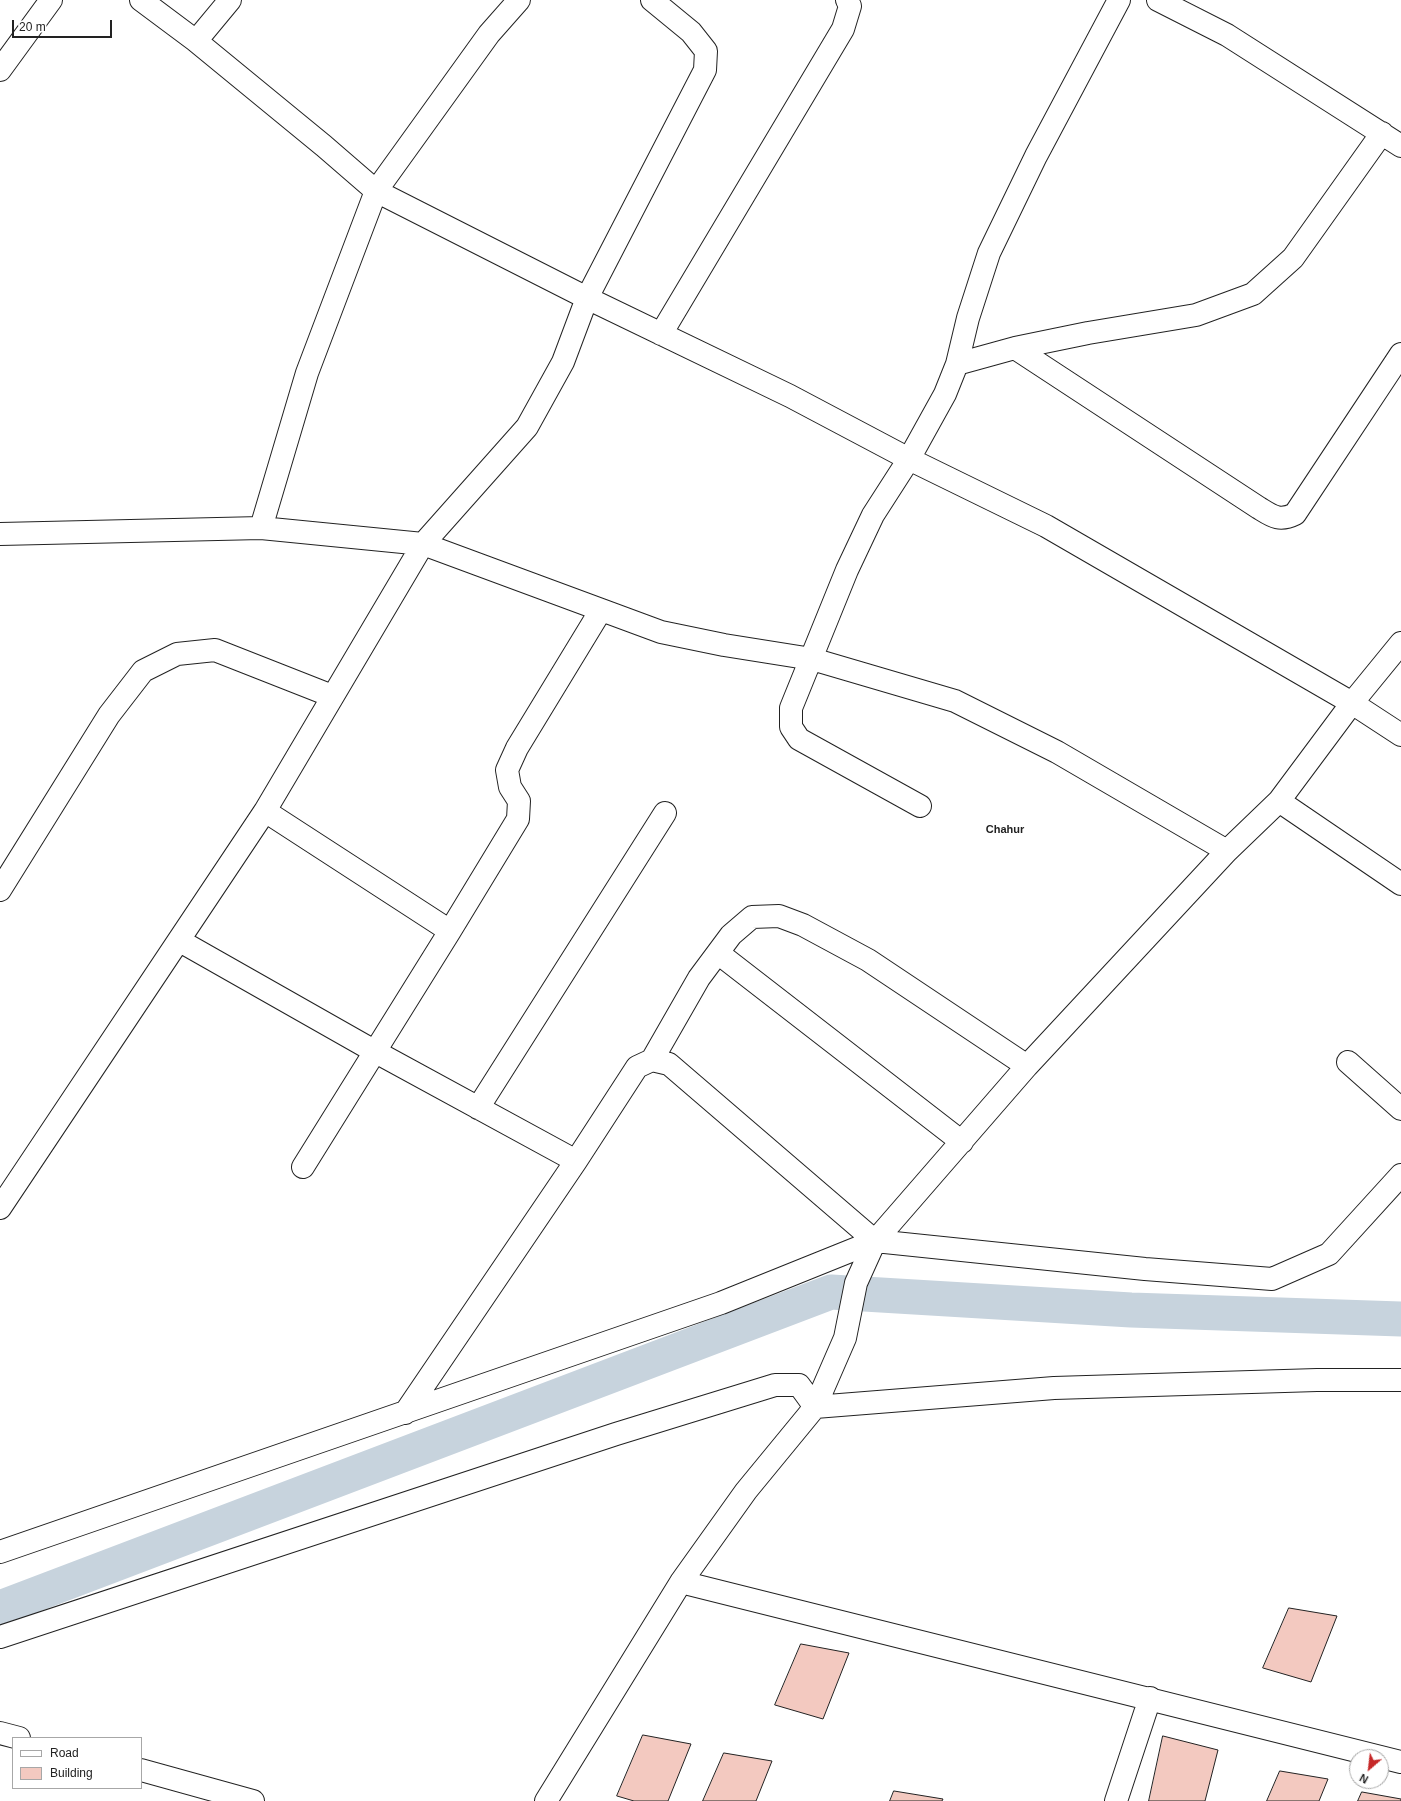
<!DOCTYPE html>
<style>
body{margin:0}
#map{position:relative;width:1401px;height:1801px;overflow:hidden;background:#fff;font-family:Arial,sans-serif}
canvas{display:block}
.legend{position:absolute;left:12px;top:1737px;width:130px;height:52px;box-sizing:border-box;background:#fff;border:1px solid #a7a7a7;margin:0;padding:5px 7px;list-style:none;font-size:12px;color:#222}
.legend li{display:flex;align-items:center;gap:8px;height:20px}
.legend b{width:20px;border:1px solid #a7a7a7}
.north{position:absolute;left:1349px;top:1749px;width:40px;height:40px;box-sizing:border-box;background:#fff;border:1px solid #a7a7a7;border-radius:50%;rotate:208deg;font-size:11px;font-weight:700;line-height:16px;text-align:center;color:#222}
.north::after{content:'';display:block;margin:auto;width:14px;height:18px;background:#c62828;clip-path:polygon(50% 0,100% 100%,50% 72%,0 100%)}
.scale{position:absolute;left:12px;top:20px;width:100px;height:18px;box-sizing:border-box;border:2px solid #222;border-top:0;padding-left:5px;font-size:12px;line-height:14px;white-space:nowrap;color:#222;-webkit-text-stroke:3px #fff;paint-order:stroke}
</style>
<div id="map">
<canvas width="1401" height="1801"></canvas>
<ul class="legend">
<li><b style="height:5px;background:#fff"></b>Road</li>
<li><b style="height:11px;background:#f3c9c0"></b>Building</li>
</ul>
<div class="north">N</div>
<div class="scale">20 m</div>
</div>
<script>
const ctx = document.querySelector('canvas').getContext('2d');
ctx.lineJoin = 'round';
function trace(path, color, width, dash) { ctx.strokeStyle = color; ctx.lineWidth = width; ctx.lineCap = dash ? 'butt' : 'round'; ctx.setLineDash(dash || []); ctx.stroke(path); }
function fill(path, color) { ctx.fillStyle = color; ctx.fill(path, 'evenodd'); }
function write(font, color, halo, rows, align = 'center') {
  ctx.font = font + ' Arial,sans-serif'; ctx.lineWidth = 3; ctx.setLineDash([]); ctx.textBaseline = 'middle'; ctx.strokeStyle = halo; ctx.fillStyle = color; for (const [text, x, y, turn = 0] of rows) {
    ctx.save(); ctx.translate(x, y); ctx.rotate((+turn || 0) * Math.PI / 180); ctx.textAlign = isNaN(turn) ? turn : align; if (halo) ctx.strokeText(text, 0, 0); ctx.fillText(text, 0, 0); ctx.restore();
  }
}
trace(new Path2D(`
 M0,1608L831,1292L1131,1310L1401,1319`), '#c7d3dd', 35);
const building = new Path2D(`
 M1289,1608L1337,1616L1311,1682L1263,1668Z
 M801,1644L849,1653L823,1719L775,1705Z
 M643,1735L691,1744L668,1801H634L617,1796Z
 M1163,1736L1218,1750L1205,1801H1149Z
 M724,1753L772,1761L756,1801H703Z
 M1280,1771L1328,1779L1319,1801H1267Z
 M894,1791L943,1799L942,1801H890Z
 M1362,1792L1401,1799V1801H1358Z`);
fill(building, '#f3c9c0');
trace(building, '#222', 1);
const minor = new Path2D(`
 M141,0L196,41L324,146L376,191L587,298L790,396L909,459L1046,526L1352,703L1401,735
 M1158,0L1227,35L1401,146
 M196,41L230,0
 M0,70L51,0
 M661,334L843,29L850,6L847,0
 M1015,348L1259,508C1272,516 1279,522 1295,514L1401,354
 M957,364L1015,348L1088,333L1196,315L1253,294L1293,258L1382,133
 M261,528L307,373L376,191L489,34L519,0
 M0,534L261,528L423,544L661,632L724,645L812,659L955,701L1057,752L1227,851
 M1279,801L1401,884
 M920,806L799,739L791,727V708L847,570L873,515L909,459L945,394L957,364L968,318L989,253L1036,156L1119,0
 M265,811L450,931
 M0,890L109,715L143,671L177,654L215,650L332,696
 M180,941L374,1051L576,1161
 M718,953L962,1142
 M652,1060L699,978L731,935L752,917L779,916L803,925L868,960L1027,1066
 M1348,1062L1401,1109
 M478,1108L665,813
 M303,1167L450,931L518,819L519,801L510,787L507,770L517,748L601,610
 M0,1208L265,811L423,544L527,427L563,362L587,298L705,70L706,51L691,32L652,0
 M405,1413L576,1161L637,1067L652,1060L669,1064L875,1241L1145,1269L1272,1279L1329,1254L1401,1175
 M0,1552L721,1303L875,1241L1027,1066L1227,851L1279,801L1352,703L1401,643
 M681,1582L1401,1762
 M0,1637L616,1434L775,1385H799L815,1407L1054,1388L1317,1380H1401
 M0,1733L19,1738
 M141,1770L253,1801
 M546,1801L681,1582L746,1491L815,1407L845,1338L856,1283L875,1241
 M1116,1801L1150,1698`);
trace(minor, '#222', 24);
trace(minor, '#fff', 22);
write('bold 11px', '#222', '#fff', [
 ["Chahur",1005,830]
]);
</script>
